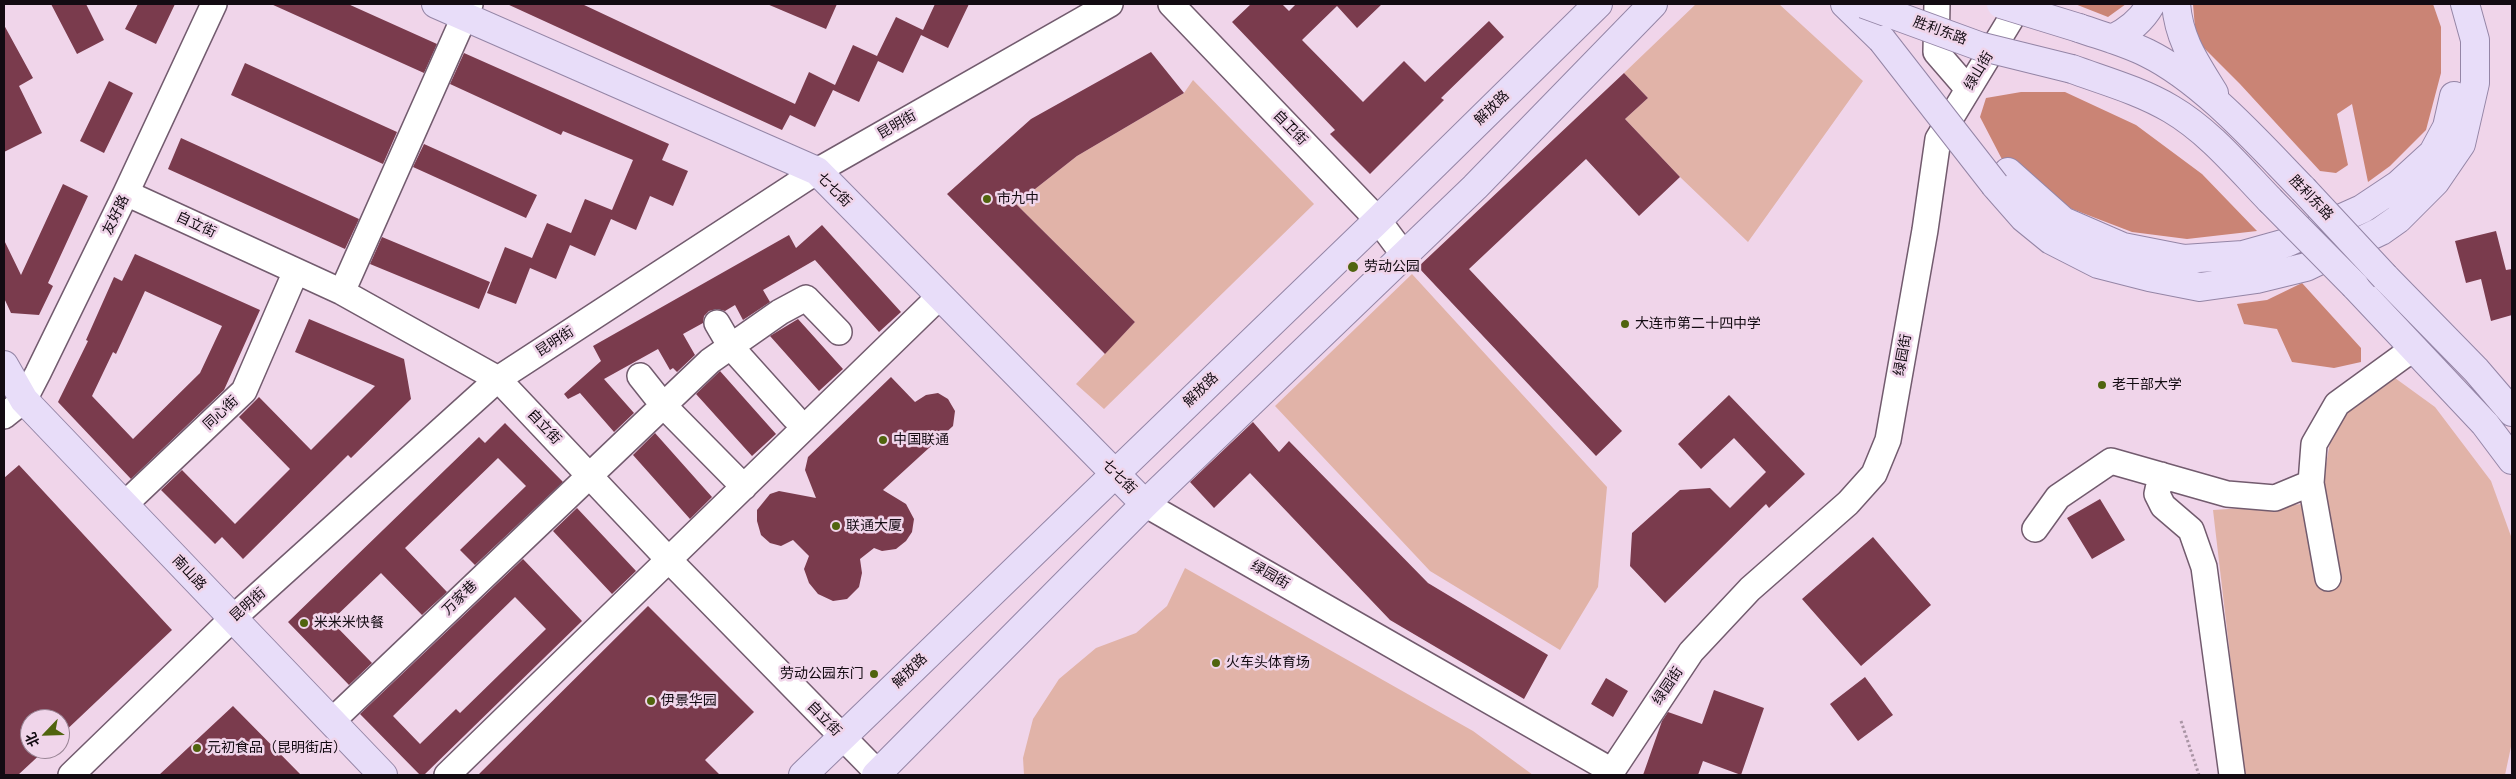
<!DOCTYPE html>
<meta charset="utf-8">
<style>
body{margin:0}
#map{position:relative;width:2516px;height:779px;overflow:hidden;background:#f0d5ea;font-family:"PT Sans Narrow","Noto Sans SC",sans-serif}
canvas{display:block}
.frame{position:absolute;inset:0;border:5px solid #130b12;pointer-events:none}
.north{position:absolute;left:20px;top:709px;width:50px;height:50px;box-sizing:border-box;background:#f0d5ea;border:1px solid #988494;border-radius:50%;rotate:246deg;font-size:14px;font-weight:700;line-height:20px;text-align:center;color:#130b12}
.north::after{content:'';display:block;margin:auto;width:18px;height:22px;background:#50640e;clip-path:polygon(50% 0,100% 100%,50% 72%,0 100%)}
</style>
<div id="map">
<canvas width="2516" height="779"></canvas>
<div class="frame"></div>
<div class="north">北</div>
</div>
<script>
const ctx = document.querySelector('canvas').getContext('2d');
ctx.lineJoin = 'round';
function fill(path, color) { ctx.fillStyle = color; ctx.fill(path, 'evenodd'); }
function trace(path, color, width, dash) { ctx.strokeStyle = color; ctx.lineWidth = width; ctx.lineCap = dash ? 'butt' : 'round'; ctx.setLineDash(dash || []); ctx.stroke(path); }
function write(font, color, halo, rows, align = 'center') {
  ctx.font = font + ' "PT Sans Narrow","Noto Sans SC",sans-serif'; ctx.lineWidth = 5; ctx.setLineDash([]); ctx.textBaseline = 'middle'; ctx.strokeStyle = halo; ctx.fillStyle = color; for (const [text, x, y, turn = 0] of rows) {
    ctx.save(); ctx.translate(x, y); ctx.rotate((+turn || 0) * Math.PI / 180); ctx.textAlign = isNaN(turn) ? turn : align; if (halo) ctx.strokeText(text, 0, 0); ctx.fillText(text, 0, 0); ctx.restore();
  }
}
fill(new Path2D(`
 M1696,4H1779L1863,81L1748,242L1680,177L1625,119L1648,98L1624,73Z
 M1193,80L1314,204L1104,409L1076,384L1135,322L1016,204L1077,156L1184,93Z
 M1412,274L1607,487L1598,587L1560,650L1430,571L1275,406Z
 M2395,378L2435,407L2491,481L2512,539V742L2505,775H2244L2213,510L2319,503L2334,420Z
 M1185,568L1473,731L1533,775H1024L1023,758L1033,719L1059,679L1096,648L1136,633L1167,606Z`), '#e1b3a8');
fill(new Path2D(`
 M2075,4H2126L2108,17Z
 M2193,4H2433L2441,27V73L2426,130L2390,166L2368,182L2352,104L2337,114L2348,165L2336,173L2320,171L2240,84L2196,40Z
 M2021,92H2065L2136,125L2202,174L2257,231L2187,239L2132,232L2059,204L2006,167L1980,117L1986,98Z
 M2302,283L2361,348V362L2334,368L2292,362L2277,329L2244,324L2237,304L2267,300Z`), '#ca8475');
fill(new Path2D(`
 M51,4H86L104,40L77,54Z
 M138,4H175L156,44L125,29Z
 M271,4H348L437,44L424,73Z
 M507,4H582L795,104L809,72L835,85L853,45L877,56L896,17L923,30L935,4H969L948,48L921,35L903,73L878,61L859,102L833,90L815,127L790,115L782,130Z
 M767,4H837L826,29Z
 M1251,4H1282L1289,11L1296,4H1382L1357,28L1337,6L1302,40L1363,102L1404,61L1425,82L1489,21L1504,37L1441,98L1444,100L1370,174L1330,134L1335,130L1232,22Z
 M4,25L33,78L19,86L42,133L4,152Z
 M1151,52L1184,93L1077,156L1016,204L1135,322L1105,354L947,194L1031,119Z
 M464,53L669,144L662,160L688,171L673,206L650,196L636,230L611,219L595,256L570,245L556,279L530,268L516,304L487,293L505,247L532,258L547,223L571,233L585,199L612,210L633,160L563,131L561,135L450,84Z
 M245,63L397,132L383,164L231,95Z
 M1624,73L1648,98L1625,119L1680,177L1639,216L1586,159L1469,269L1622,431L1596,456L1418,267Z
 M109,81L133,93L104,153L80,141Z
 M181,138L359,219L345,249L168,169Z
 M424,144L537,195L526,218L413,167Z
 M63,184L88,196L48,283L53,286L39,315L11,313L4,298V240L21,275Z
 M822,225L901,312L879,332L815,260L763,290L770,302L743,320L735,305L725,311L717,309L709,311L704,316L703,323L683,334L695,355L677,372L673,368L670,370L658,349L604,379L634,413L614,432L580,393L568,399L564,394L601,361L593,346L789,235L796,248Z
 M2496,231L2506,270L2512,269V315L2491,321L2481,279L2466,283L2455,241Z
 M382,237L490,282L479,309L370,264Z
 M135,254L260,310L224,390L131,479L58,402L88,341L86,340L114,277L122,281ZM145,291L222,326L200,373L133,439L92,396L113,352L116,354Z
 M309,319L404,359L411,399L351,458L348,455L243,559L222,537L215,544L161,490L182,470L235,524L290,469L239,417L259,397L311,450L375,386L295,352Z
 M798,319L843,369L819,391L770,336Z
 M720,371L776,434L752,456L696,394Z
 M891,377L915,402L926,395L938,393L948,399L955,411L953,426L883,490L906,504L914,519L912,532L906,541L896,549L882,551L874,548L860,559L862,573L859,587L847,599L833,601L818,594L809,583L804,569L809,556L793,540L781,546L770,543L761,535L757,521V510L770,494L779,491L816,498L805,470L808,457Z
 M1729,395L1805,474L1769,508L1766,504L1665,603L1630,566L1632,533L1680,490L1710,488L1730,508L1766,472L1734,438L1701,469L1678,444Z
 M1253,422L1279,452L1289,441L1428,583L1548,655L1524,699L1390,620L1250,473L1214,508L1190,482Z
 M505,423L563,482L475,565L460,550L526,486L498,458L405,548L447,592L422,615L381,573L331,621L372,663L349,685L288,622L479,437L485,443Z
 M655,433L712,497L690,519L633,455Z
 M19,465L172,630L60,736V719H30V749H46L18,775H4V478Z
 M2100,499L2125,540L2092,559L2067,518Z
 M577,508L636,571L612,594L553,531Z
 M1873,537L1931,605L1861,666L1802,599Z
 M523,559L582,621L424,775H420L360,714ZM515,597L546,629L460,713L456,709L420,744L393,716Z
 M648,606L754,712L705,760L720,775H478Z
 M1865,677L1893,715L1858,741L1830,704Z
 M1606,678L1628,691L1613,717L1591,704Z
 M1714,690L1764,708L1741,775L1703,761L1698,775H1643L1662,721L1668,712L1702,724Z
 M233,706L301,775H159Z`), '#7a3b4d');
const minor = new Path2D(`
 M1171,4L1378,220L1404,255
 M1937,4L1936,52L1968,89
 M126,193L342,292L498,379L668,559L878,773
 M342,292L470,4
 M717,323L731,347L794,417
 M640,376L663,405L744,487
 M4,416L24,400L38,373L126,193L214,4
 M2161,475L2157,494L2163,506L2191,530L2204,567L2232,775
 M1145,504L1612,771L1691,652L1750,589L1848,503L1874,474L1888,440L1925,230L1938,139L2020,4
 M124,505L244,391L296,271
 M2035,529L2058,497L2111,461L2227,494L2275,498L2311,483
 M2328,578L2311,483L2314,444L2337,404L2414,348
 M332,721L710,361L780,312L806,298L839,332
 M71,775L232,619L498,379L817,171L1110,4
 M447,775L939,297`);
const major = new Path2D(`
 M436,4L817,171L1145,504
 M1845,4L1882,40
 M2176,4C2179,40 2195,62 2214,93
 M2079,28C2102,36 2125,42 2147,53C2204,81 2259,144 2303,189
 M2112,39C2129,31 2142,20 2151,4
 M2072,69C2105,81 2141,91 2171,109C2210,132 2239,168 2270,200
 M2008,172L2063,221L2123,247L2184,259L2243,255L2286,243L2362,209L2398,185L2433,153L2447,127L2454,96
 M1995,185L2024,218L2051,240L2098,264L2149,277L2200,287L2257,279L2306,267L2381,231L2398,219L2435,182L2461,144L2475,83V40L2465,4
 M2385,277L2476,370L2512,412
 M2355,286L2485,424L2512,460
 M4,365L24,400L383,775
 M803,775L1378,220L1598,4
 M876,775L1145,504L1475,187L1653,4`);
trace(minor, '#725b6e', 28);
trace(major, '#9485a6', 30);
trace(new Path2D(`
 M2181,721L2199,775`), '#aa95a5', 3, [2.5, 2.5]);
trace(minor, '#fff', 25);
trace(major, '#e8ddf9', 28);
const majorBridge = new Path2D(`
 M1864,4L1979,46L2072,69
 M2001,4L2079,28
 M1882,40L1995,185
 M2303,189L2385,277
 M2270,200L2355,286`);
trace(majorBridge, '#9485a6', 30, []);
trace(majorBridge, '#e8ddf9', 28);
for (const [x, y, r, color] of [
 [987,199,5,"#50640e"],
 [1353,267,6,"#50640e"],
 [1625,324,5,"#50640e"],
 [2102,385,5,"#50640e"],
 [883,440,5,"#50640e"],
 [836,526,5,"#50640e"],
 [304,623,5,"#50640e"],
 [1216,663,5,"#50640e"],
 [874,674,5,"#50640e"],
 [651,701,5,"#50640e"],
 [197,748,5,"#50640e"]
]) { const dot = new Path2D(); dot.arc(x, y, r, 0, 2 * Math.PI); ctx.fillStyle = color; ctx.fill(dot); trace(dot, '#f0d5ea', 2); }
write('14px', '#130b12', '#f0d5ea', [
 ["胜利东路",1940,31,20],
 ["绿山街",1979,71,-59],
 ["解放路",1492,108,-44],
 ["昆明街",897,125,-30],
 ["自卫街",1290,128,46],
 ["七七街",834,190,45],
 ["胜利东路",2311,198,46],
 ["友好路",116,215,-64],
 ["自立街",196,225,25],
 ["昆明街",555,342,-33],
 ["绿园街",1903,355,-80],
 ["解放路",1201,390,-44],
 ["同心街",221,413,-43],
 ["自立街",544,427,47],
 ["七七街",1119,477,45],
 ["南山路",189,573,47],
 ["绿园街",1270,575,30],
 ["万家巷",460,598,-44],
 ["昆明街",248,605,-42],
 ["解放路",910,671,-44],
 ["绿园街",1668,686,-56],
 ["自立街",824,719,46]
]);
write('14px', '#130b12', '#f0d5ea', [
 ["市九中",997,199],
 ["劳动公园",1364,267],
 ["大连市第二十四中学",1635,324],
 ["老干部大学",2112,385],
 ["中国联通",893,440],
 ["联通大厦",846,526],
 ["米米米快餐",314,623],
 ["火车头体育场",1226,663],
 ["劳动公园东门",864,674,"right"],
 ["伊景华园",661,701],
 ["元初食品（昆明街店）",207,748]
], 'left');
</script>
